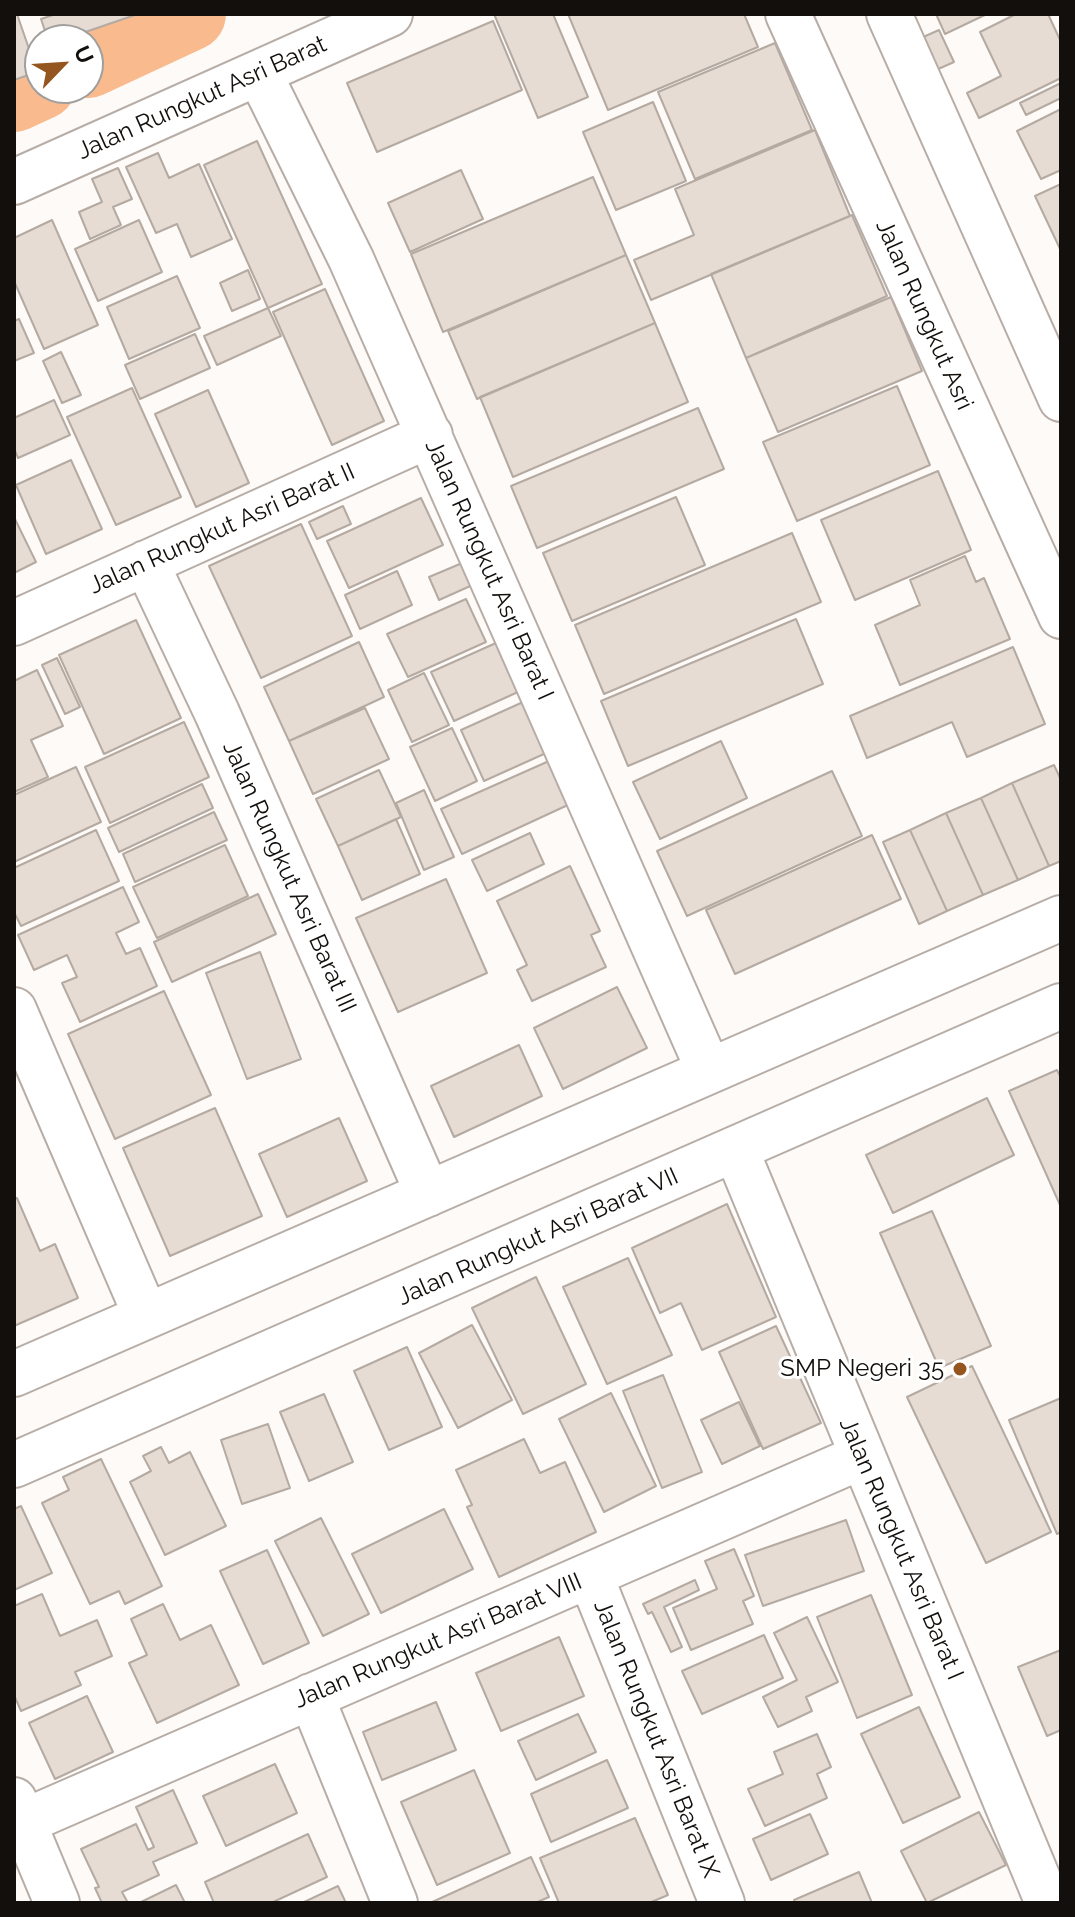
<!DOCTYPE html>
<style>
body{margin:0}
#map{position:relative;width:1075px;height:1917px;overflow:hidden;background:#fefaf7;font-family:Raleway,sans-serif}
canvas{display:block}
.frame{position:absolute;inset:0;border:16px solid #120f0c;pointer-events:none}
.north{position:absolute;left:24px;top:24px;width:80px;height:80px;box-sizing:border-box;background:#fff;border:2px solid #a09f9e;border-radius:50%;rotate:65deg;font-size:22px;font-weight:700;line-height:32px;text-align:center;color:#120f0c}
.north::after{content:'';display:block;margin:auto;width:28px;height:36px;background:#95551f;clip-path:polygon(50% 0,100% 100%,50% 72%,0 100%)}
</style>
<div id="map">
<canvas width="1075" height="1917"></canvas>
<div class="frame"></div>
<div class="north">U</div>
</div>
<script>
const ctx = document.querySelector('canvas').getContext('2d');
ctx.lineJoin = 'round';
function trace(path, color, width, dash) { ctx.strokeStyle = color; ctx.lineWidth = width; ctx.lineCap = dash ? 'butt' : 'round'; ctx.setLineDash(dash || []); ctx.stroke(path); }
function fill(path, color) { ctx.fillStyle = color; ctx.fill(path, 'evenodd'); }
function write(font, color, halo, rows, align = 'center') {
  ctx.font = font + ' Raleway,sans-serif'; ctx.lineWidth = 6; ctx.setLineDash([]); ctx.textBaseline = 'middle'; ctx.strokeStyle = halo; ctx.fillStyle = color; for (const [text, x, y, turn = 0] of rows) {
    ctx.save(); ctx.translate(x, y); ctx.rotate((+turn || 0) * Math.PI / 180); ctx.textAlign = isNaN(turn) ? turn : align; if (halo) ctx.strokeText(text, 0, 0); ctx.fillText(text, 0, 0); ctx.restore();
  }
}
trace(new Path2D(`
 M88,61L189,14
 M14,95L40,83`), '#f9bb8e', 74);
const building = new Path2D(`
 M14,14H17L37,72L14,80Z
 M56,14H138L62,40H48L41,19Z
 M494,14H553L588,97L538,118Z
 M568,14H744L758,47L608,110Z
 M936,14H987L945,34Z
 M1016,14H1048L1061,42V78L979,118L967,93L1001,76L980,32Z
 M493,21L522,90L377,152L347,83Z
 M939,30L954,62L936,70L921,38Z
 M775,43L812,130L695,179L658,92Z
 M1061,83V98L1026,115L1020,103Z
 M653,102L686,181L616,210L583,132Z
 M1061,109V170L1041,179L1017,131Z
 M815,130L850,216L651,300L634,260L694,235L675,189Z
 M257,141L322,284L268,308L204,165Z
 M158,153L169,178L199,164L232,239L191,257L177,224L156,233L126,167Z
 M118,168L132,199L113,207L121,225L90,239L79,212L102,202L92,179Z
 M461,170L483,219L410,252L388,203Z
 M593,177L626,255L443,332L411,254Z
 M1061,184V251L1035,196Z
 M852,215L887,296L746,358L711,274Z
 M52,220L98,325L44,349L14,281V238Z
 M139,220L162,272L98,301L75,249Z
 M626,255L655,323L477,399L448,331Z
 M248,270L260,299L232,311L220,283Z
 M177,276L200,328L129,359L107,307Z
 M325,289L384,421L332,445L273,312Z
 M891,297L922,371L778,432L746,358Z
 M268,308L281,336L217,365L204,336Z
 M19,319L34,353L14,361V321Z
 M655,323L688,402L513,477L480,397Z
 M195,334L210,368L140,399L125,365Z
 M61,352L81,395L62,403L43,361Z
 M897,386L930,465L797,521L763,442Z
 M132,388L181,497L116,525L67,417Z
 M208,390L249,483L196,507L155,414Z
 M54,400L70,435L18,458L14,448V418Z
 M698,408L724,469L537,548L511,486Z
 M71,460L102,529L46,554L16,485Z
 M938,471L971,550L855,600L821,520Z
 M676,497L705,565L572,621L543,553Z
 M421,498L443,545L349,588L327,541Z
 M343,506L351,524L317,539L309,522Z
 M14,517L36,562L14,573Z
 M301,524L352,636L261,678L209,566Z
 M792,533L821,602L604,694L575,625Z
 M965,556L976,582L984,578L1010,639L900,685L875,625L920,605L910,580Z
 M467,561L477,583L439,600L429,577Z
 M397,571L412,605L360,629L345,595Z
 M466,599L486,642L408,677L387,634Z
 M796,619L823,684L628,766L601,701Z
 M136,620L181,718L104,754L59,655Z
 M359,642L384,697L289,741L264,687Z
 M496,643L518,692L454,721L431,672Z
 M1013,647L1045,724L967,757L952,722L867,758L850,716Z
 M57,658L80,707L65,714L42,665Z
 M37,670L63,726L31,740L48,777L14,792V681Z
 M424,673L449,725L412,742L388,690Z
 M532,698L555,749L484,781L461,730Z
 M365,708L389,759L313,794L289,741Z
 M184,722L209,777L110,823L85,767Z
 M452,728L477,781L435,801L410,747Z
 M721,741L747,798L660,839L633,782Z
 M549,761L570,804L462,854L441,809Z
 M1054,765L1061,780V861L1049,866L1012,783Z
 M76,767L101,822L14,862V795Z
 M379,770L401,817L338,846L316,799Z
 M832,771L862,836L687,916L657,851Z
 M1012,783L1049,866L1018,880L981,798Z
 M202,784L213,808L119,852L108,828Z
 M424,790L454,857L424,870L396,803Z
 M981,798L1018,880L983,895L946,813Z
 M214,812L227,840L135,882L123,854Z
 M946,813L983,895L947,911L910,830Z
 M396,819L420,874L362,900L338,846Z
 M96,830L119,881L21,926L14,912V868Z
 M910,830L947,911L919,924L883,842Z
 M530,833L544,864L487,891L472,860Z
 M872,835L901,899L735,974L706,910Z
 M225,845L248,896L157,938L133,887Z
 M570,866L600,931L591,935L606,967L532,1001L517,970L527,965L497,901Z
 M446,879L487,973L398,1012L356,918Z
 M123,887L139,922L116,933L126,954L140,948L157,986L80,1022L62,983L77,977L67,955L34,970L18,935Z
 M258,894L276,934L172,982L154,942Z
 M260,952L301,1059L247,1079L206,973Z
 M617,987L647,1048L563,1089L534,1028Z
 M164,991L211,1095L115,1139L68,1034Z
 M519,1045L542,1096L454,1137L431,1086Z
 M1057,1070L1061,1078L1060,1205L1009,1091Z
 M987,1098L1014,1155L893,1213L866,1155Z
 M215,1108L262,1216L170,1256L123,1148Z
 M339,1118L367,1181L287,1217L259,1154Z
 M17,1198L40,1251L55,1244L78,1298L14,1326V1199Z
 M727,1204L776,1317L702,1350L681,1303L660,1313L632,1248Z
 M932,1211L991,1346L939,1368L880,1233Z
 M628,1258L672,1355L607,1384L563,1287Z
 M536,1277L586,1384L523,1414L472,1308Z
 M472,1325L512,1400L458,1428L419,1353Z
 M776,1326L821,1423L763,1449L719,1352Z
 M407,1347L442,1427L389,1450L354,1371Z
 M972,1366L1051,1532L986,1563L907,1397Z
 M663,1375L702,1472L662,1488L623,1391Z
 M611,1393L656,1486L604,1512L559,1419Z
 M324,1394L353,1462L309,1481L280,1412Z
 M1061,1398V1532L1057,1534L1009,1420Z
 M739,1402L760,1446L722,1464L701,1420Z
 M268,1424L290,1488L242,1504L221,1440Z
 M524,1439L540,1473L565,1462L596,1532L499,1577L467,1507L472,1505L456,1470Z
 M161,1447L169,1463L190,1452L226,1526L165,1555L130,1482L151,1471L143,1456Z
 M101,1459L162,1586L125,1604L119,1591L90,1604L42,1503L69,1490L63,1477Z
 M21,1506L52,1573L14,1590V1509Z
 M444,1509L473,1569L381,1613L352,1554Z
 M321,1518L369,1614L323,1636L275,1541Z
 M846,1520L864,1571L763,1606L745,1555Z
 M734,1549L754,1596L743,1601L753,1624L691,1650L673,1608L717,1589L705,1561Z
 M267,1550L309,1643L263,1664L220,1571Z
 M695,1580L699,1590L664,1607L682,1647L671,1652L652,1612L648,1614L643,1604Z
 M42,1594L60,1636L97,1620L112,1656L75,1672L81,1685L21,1711L14,1695V1606Z
 M871,1595L912,1695L857,1718L817,1617Z
 M163,1604L180,1640L211,1625L239,1685L157,1723L129,1663L147,1655L131,1619Z
 M807,1617L838,1682L806,1697L812,1711L778,1727L763,1697L797,1680L774,1633Z
 M764,1635L783,1678L702,1714L682,1671Z
 M559,1637L584,1696L501,1731L476,1673Z
 M1061,1650V1730L1047,1736L1018,1667Z
 M87,1696L113,1752L55,1779L29,1723Z
 M436,1702L456,1750L382,1780L363,1732Z
 M919,1707L960,1797L903,1823L861,1734Z
 M578,1714L596,1752L536,1780L518,1741Z
 M817,1734L831,1767L817,1774L827,1798L765,1826L748,1789L783,1774L774,1752Z
 M607,1760L628,1808L551,1842L531,1794Z
 M275,1764L297,1813L226,1846L203,1796Z
 M474,1770L510,1853L437,1885L401,1802Z
 M173,1790L197,1843L153,1862L159,1875L122,1892L128,1903H102L95,1888L99,1887L81,1849L136,1824L148,1850L154,1847L136,1807Z
 M979,1812L1006,1865L927,1903L901,1851Z
 M810,1814L828,1854L771,1880L753,1839Z
 M635,1818L668,1895L649,1903H559L540,1858Z
 M308,1834L327,1877L271,1903H214L205,1882Z
 M531,1857L549,1897L535,1903H430Z
 M859,1872L872,1903H796L794,1900Z
 M176,1885L185,1903H139Z
 M338,1886L346,1903H302Z`);
fill(building, '#e6dcd4');
trace(building, '#b4aaa2', 2);
const minor = new Path2D(`
 M788,14L1061,616
 M889,14L1061,399
 M259,73L351,259L709,1071
 M14,182L390,14
 M146,563L217,713L428,1194
 M14,623L430,435
 M14,1010L146,1316
 M736,1150L1048,1903
 M14,1374L1061,918
 M14,1465L1061,1006
 M590,1575L722,1903
 M311,1696L395,1903
 M14,1800L57,1903
 M14,1826L863,1456`);
trace(minor, '#b7ada6', 48);
trace(minor, '#fff', 44);
for (const [x, y, r, color] of [
 [960,1369,8,"#95551f"]
]) { const dot = new Path2D(); dot.arc(x, y, r, 0, 2 * Math.PI); ctx.fillStyle = color; ctx.fill(dot); trace(dot, '#fff', 3); }
write('24px', '#120f0c', '#fff', [
 ["Jalan Rungkut Asri Barat",202,98,-24],
 ["Jalan Rungkut Asri",924,315,66],
 ["Jalan Rungkut Asri Barat II",222,529,-24],
 ["Jalan Rungkut Asri Barat I",489,570,66],
 ["Jalan Rungkut Asri Barat III",289,877,66],
 ["Jalan Rungkut Asri Barat VII",538,1237,-24],
 ["Jalan Rungkut Asri Barat I",901,1549,67],
 ["Jalan Rungkut Asri Barat VIII",438,1641,-23],
 ["Jalan Rungkut Asri Barat IX",656,1739,68]
]);
write('24px', '#120f0c', '#fff', [
 ["SMP Negeri 35",944,1369]
], 'right');
</script>
